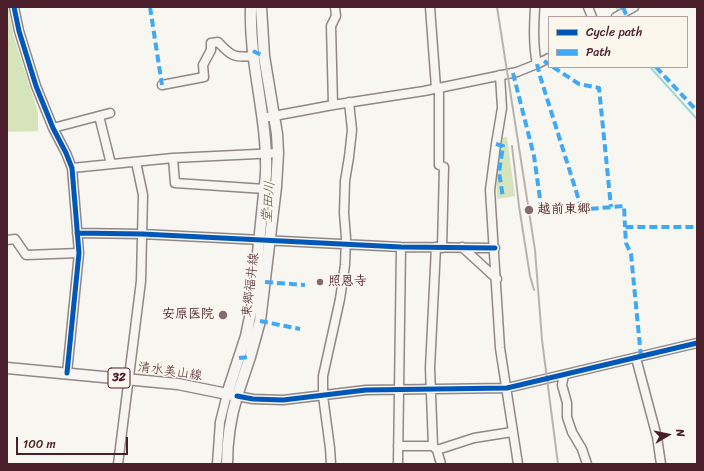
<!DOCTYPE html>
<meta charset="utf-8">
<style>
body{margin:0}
#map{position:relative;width:704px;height:471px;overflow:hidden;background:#f8f6f0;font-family:Sriracha,sans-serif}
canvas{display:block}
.frame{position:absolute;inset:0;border:8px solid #4a1f2b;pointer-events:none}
.legend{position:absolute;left:548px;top:16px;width:140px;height:52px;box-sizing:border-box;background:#fbf7ec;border:1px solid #b4a19f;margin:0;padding:5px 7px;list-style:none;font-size:12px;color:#4a1f2b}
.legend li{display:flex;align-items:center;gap:8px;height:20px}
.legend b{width:20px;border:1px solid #b4a19f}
.north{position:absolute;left:648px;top:415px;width:40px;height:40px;-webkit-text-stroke:3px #fbf7ec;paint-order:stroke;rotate:81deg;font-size:11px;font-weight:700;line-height:16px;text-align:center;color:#4a1f2b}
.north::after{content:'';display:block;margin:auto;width:14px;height:18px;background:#4a1f2b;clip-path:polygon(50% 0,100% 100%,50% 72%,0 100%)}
.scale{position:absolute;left:16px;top:437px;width:112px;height:18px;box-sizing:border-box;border:2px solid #4a1f2b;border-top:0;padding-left:5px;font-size:12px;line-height:14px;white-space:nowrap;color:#4a1f2b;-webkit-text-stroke:3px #fbf7ec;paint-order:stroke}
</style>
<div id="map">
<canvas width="704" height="471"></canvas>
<div class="frame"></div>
<ul class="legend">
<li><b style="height:5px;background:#0057b8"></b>Cycle path</li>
<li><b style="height:5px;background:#3fa9f5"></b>Path</li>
</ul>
<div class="north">N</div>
<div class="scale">100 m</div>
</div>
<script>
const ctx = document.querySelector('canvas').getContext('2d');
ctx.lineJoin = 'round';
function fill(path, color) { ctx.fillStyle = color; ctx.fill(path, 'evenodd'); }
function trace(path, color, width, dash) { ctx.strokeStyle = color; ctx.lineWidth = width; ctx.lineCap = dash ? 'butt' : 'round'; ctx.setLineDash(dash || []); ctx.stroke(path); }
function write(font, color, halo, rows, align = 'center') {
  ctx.font = font + ' Sriracha,"Klee One",sans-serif'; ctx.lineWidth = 3; ctx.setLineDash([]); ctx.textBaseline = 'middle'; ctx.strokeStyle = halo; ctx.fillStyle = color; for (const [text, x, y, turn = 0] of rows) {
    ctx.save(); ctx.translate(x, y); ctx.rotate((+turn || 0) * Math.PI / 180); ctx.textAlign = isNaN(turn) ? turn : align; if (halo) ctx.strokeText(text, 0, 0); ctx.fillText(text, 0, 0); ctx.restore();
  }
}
fill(new Path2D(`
 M7,7H8L13,34L38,112V131L7,132Z
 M507,137L515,196L497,199L496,176L501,138Z`), '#d5e4ba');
trace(new Path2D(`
 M617,7L618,12
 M258,44L259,56
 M650,67L697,119
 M225,425L229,406`), '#9ed6da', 2);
const minor = new Path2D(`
 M14,7L19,31L36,86L53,128L66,153L72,168L79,253L67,373
 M430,7L436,88
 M535,7C534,26 533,45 537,64
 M588,7L592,17
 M616,17L634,7
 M500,75L502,108L496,144L490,190L500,348L518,464
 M162,85L204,77L203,65L211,50V43L218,42C231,56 234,58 253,56
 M439,88V165L444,167L442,248
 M333,105L331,26L336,16L335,7
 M99,116L111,164
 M263,118L333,105L424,91L517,72L537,64L549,58
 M53,128L110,113
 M173,158L175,183L265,189
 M72,168L173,158L278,153
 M77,233L142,234L401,247L495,248
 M7,240L15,239L26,255L79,253
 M436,247L430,368L433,446L437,450L441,464
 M462,247L497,279
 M636,358L657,437L661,464
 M564,375L562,385L567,403V417L572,432L582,449L587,464
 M237,396L253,399L283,400L366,390L507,388L697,343
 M398,446H433
 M437,450L474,438L512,432
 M118,464L141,281L143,195L136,162
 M217,464L220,422L227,394
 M331,464L330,448L323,396V376L340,299L345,265L346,238L344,213L345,181L349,157L352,130L349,102
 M398,464L401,247`);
const major = new Path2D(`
 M7,368L178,384L237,396C230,419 227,440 227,464
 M227,394L246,336L253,302L266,174C268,117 249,64 251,7
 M237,396L250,357L260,321L276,187L278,153L277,134L264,56L261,7`);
trace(minor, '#918787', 11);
trace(major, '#918787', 13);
trace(minor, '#f6f5f1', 8);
trace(major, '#f6f5f1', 10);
trace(new Path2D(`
 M497,7L535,250L542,340L558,464
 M512,146L519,206L530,276L534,290`), '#b8b3b1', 2);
trace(new Path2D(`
 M150,7L162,85
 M623,7L627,17
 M253,51L264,56
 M544,61L549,64
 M537,64L540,76L582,210
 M553,67L579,84L599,88L611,207
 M656,67L697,111
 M513,73L534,156L542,213L624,206L625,227
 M496,144L503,146L499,172L503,198
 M265,282L305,285
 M260,321L300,329
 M641,357L631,254L626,243L625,227H697
 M239,358L250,357`), '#3fa9f5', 4, [8, 4]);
trace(new Path2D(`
 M14,7L19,31L36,86L53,128L66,153L72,168L79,253L67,373
 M77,233L142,234L401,247L495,248
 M237,396L253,399L283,400L366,390L507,388L697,343`), '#0057b8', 5);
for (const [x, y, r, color] of [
 [529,210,5,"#876a70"],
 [320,282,4,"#876a70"],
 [223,315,5,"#876a70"]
]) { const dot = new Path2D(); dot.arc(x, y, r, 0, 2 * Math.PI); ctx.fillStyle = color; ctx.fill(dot); trace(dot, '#fbf7ec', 1.5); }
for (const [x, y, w] of [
 [119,378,22]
]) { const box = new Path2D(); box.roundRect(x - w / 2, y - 10, w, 20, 3); ctx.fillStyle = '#fbf7ec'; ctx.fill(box); trace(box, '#4a1f2b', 1); }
write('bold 12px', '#4a1f2b', null, [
 ["32",119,378]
]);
write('bold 13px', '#4a1f2b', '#fbf7ec', [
 ["越前東郷",538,210],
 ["照恩寺",328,282],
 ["安原医院",214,315,"right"]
], 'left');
write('13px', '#4a1f2b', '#fbf7ec', [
 ["東郷福井線",251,285,-83],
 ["清水美山線",170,372,8]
]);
write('italic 14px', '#58525d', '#fbf7ec', [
 ["堂田川",269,202,-85]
]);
</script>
